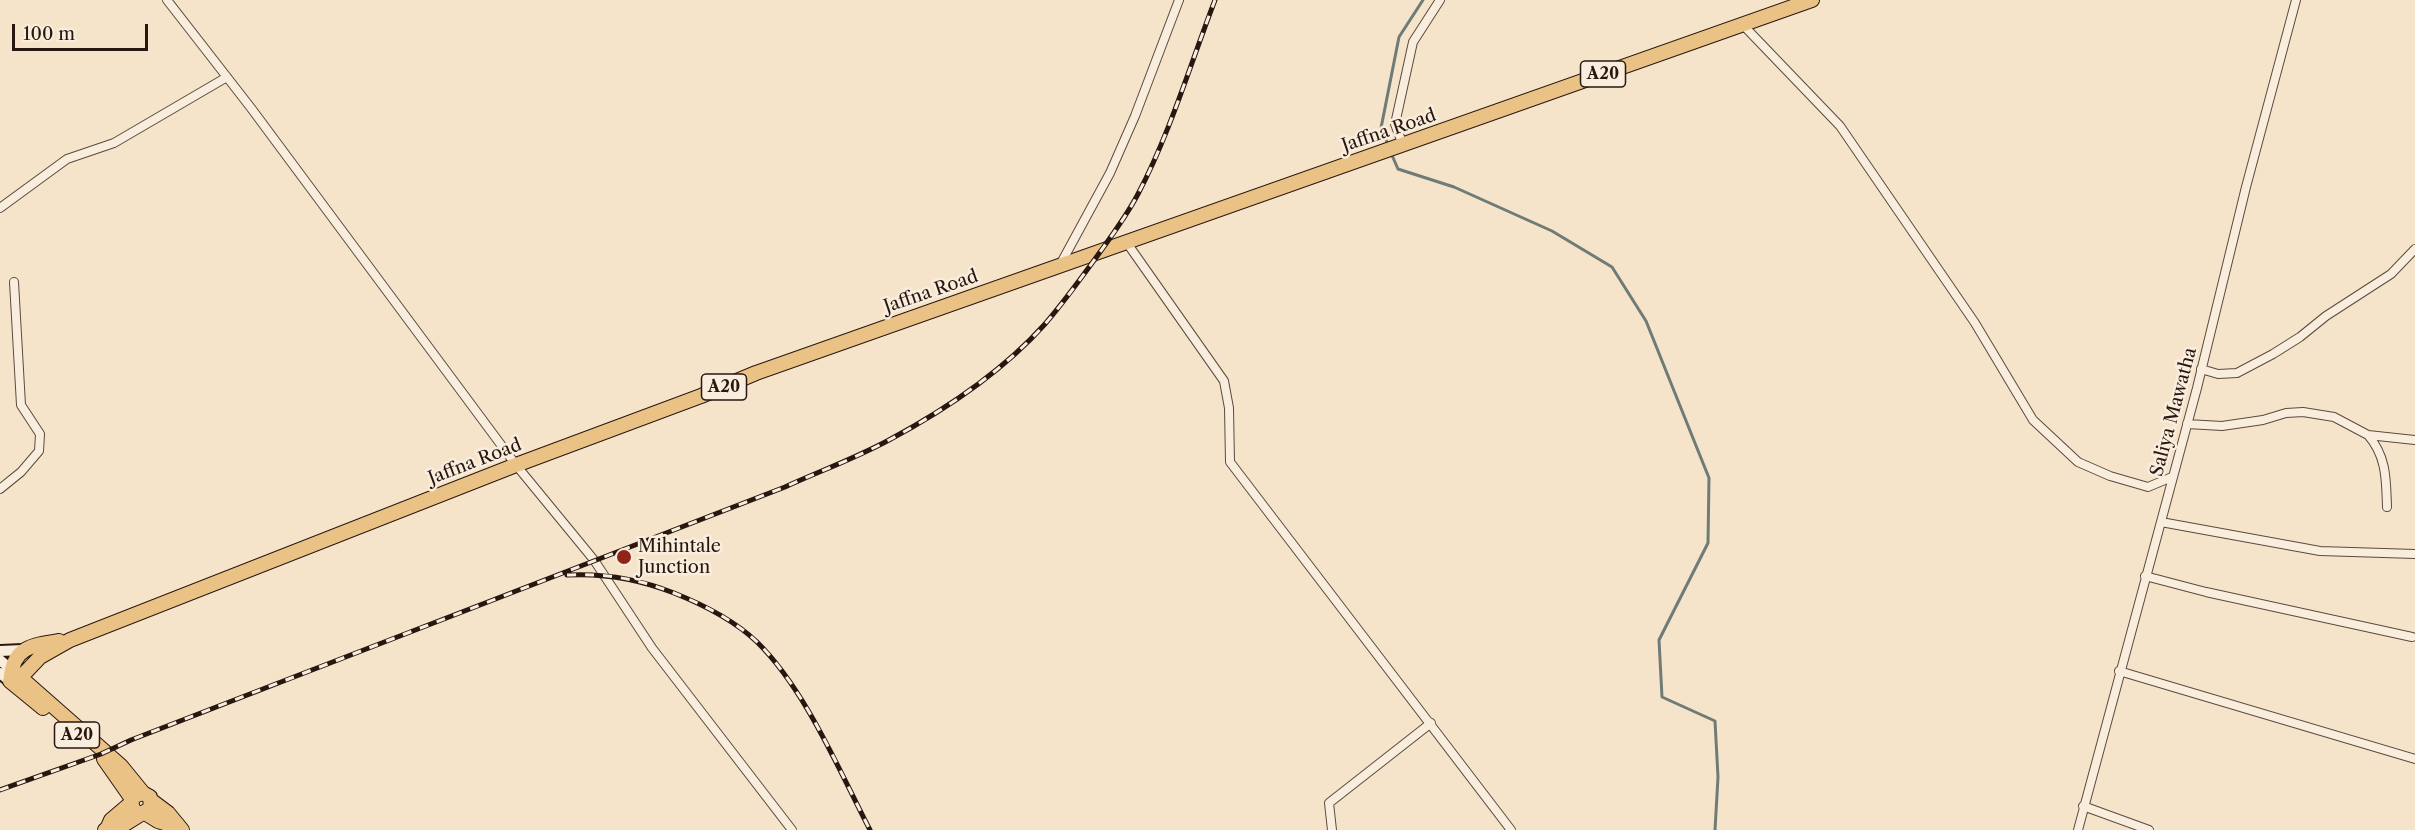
<!DOCTYPE html>
<style>
body{margin:0}
#map{position:relative;width:2415px;height:830px;overflow:hidden;background:#f6e4ca;font-family:"Libre Caslon Text",serif}
canvas{display:block}
.scale{position:absolute;left:12px;top:24px;width:136px;height:27px;box-sizing:border-box;border:3px solid #271710;border-top:0;padding-left:8px;font-size:18px;line-height:21px;white-space:nowrap;color:#271710;-webkit-text-stroke:4px #f9eddd;paint-order:stroke}
</style>
<div id="map">
<canvas width="2415" height="830"></canvas>
<div class="scale">100 m</div>
</div>
<script>
const ctx = document.querySelector('canvas').getContext('2d');
ctx.lineJoin = 'round';
function trace(path, color, width, dash) { ctx.strokeStyle = color; ctx.lineWidth = width; ctx.lineCap = dash ? 'butt' : 'round'; ctx.setLineDash(dash || []); ctx.stroke(path); }
function write(font, color, halo, rows, align = 'center') {
  ctx.font = font + ' "Libre Caslon Text",serif'; ctx.lineWidth = 5; ctx.setLineDash([]); ctx.textBaseline = 'middle'; ctx.strokeStyle = halo; ctx.fillStyle = color; for (const [text, x, y, turn = 0] of rows) {
    ctx.save(); ctx.translate(x, y); ctx.rotate((+turn || 0) * Math.PI / 180); ctx.textAlign = isNaN(turn) ? turn : align; if (halo) ctx.strokeText(text, 0, 0); ctx.fillText(text, 0, 0); ctx.restore();
  }
}
trace(new Path2D(`
 M1389,147L1381,128L1399,37L1423,0
 M1391,153L1398,169L1454,187L1552,231L1612,267L1646,321L1709,478L1708,543L1659,640L1662,697L1715,721L1718,777L1715,830`), '#6e7b77', 3);
const minor = new Path2D(`
 M167,0L251,108L516,465L594,560L652,648L792,830
 M1743,25L1840,126L1975,323L2033,420L2078,462L2110,476L2148,487L2172,477
 M1403,145L1395,124L1413,42L1440,0
 M0,208L67,159L114,143L227,77
 M1127,243L1224,381L1229,408L1230,462L1511,830
 M1060,265L1110,173L1135,116L1179,0
 M2201,369L2218,374L2237,373L2273,354L2300,337L2326,316L2391,274L2415,249
 M2187,424L2222,426L2263,420L2286,413L2303,412L2334,417L2368,435L2415,440
 M2368,435C2387,457 2386,480 2387,507
 M0,489L21,472L39,451L40,434L21,405L14,282
 M2161,522L2320,551L2415,554
 M2145,576L2206,592L2412,637
 M2119,671L2415,759
 M2083,806L2149,830
 M1332,830L1329,803L1431,723
 M2078,830L2197,388L2246,187L2296,0`);
const secondary = new Path2D(`
 M0,651L23,650
 M0,660L12,670
 M0,673L10,681`);
const trunk = new Path2D(`
 M12,670L121,766L143,793L150,797L151,808L141,814L134,811L131,803L134,796L143,793
 M11,676C14,647 33,645 59,641
 M10,681L21,677L40,657L70,640L516,465L701,396L756,373L1812,0
 M10,681L43,708
 M104,759L132,799
 M152,801L168,813L182,830
 M145,813L158,821L180,828
 M107,829L111,820L131,803
 M105,830L117,829L141,814`);
trace(minor, '#5b4a3e', 10);
trace(secondary, '#271710', 14);
trace(trunk, '#271710', 16);
trace(minor, '#f9eddd', 8);
trace(secondary, '#f9eddd', 10);
trace(trunk, '#ebc285', 14);
const rail = new Path2D(`
 M567,575C605,573 639,579 674,593C704,605 734,620 757,642C805,689 839,770 870,830
 M0,790L101,754L131,740L785,487C820,471 856,458 889,440C945,410 1003,371 1045,324C1063,303 1079,281 1095,259C1110,238 1126,217 1138,194C1170,133 1190,65 1215,0`);
trace(rail, '#271710', 5);
trace(rail, '#f9eddd', 3, [9]);
for (const [x, y, r, color] of [
 [624,557,8,"#8f2418"]
]) { const dot = new Path2D(); dot.arc(x, y, r, 0, 2 * Math.PI); ctx.fillStyle = color; ctx.fill(dot); trace(dot, '#f9eddd', 2); }
for (const [x, y, w] of [
 [1603,74,45],
 [724,387,45],
 [77,735,45]
]) { const box = new Path2D(); box.roundRect(x - w / 2, y - 13, w, 26, 4.5); ctx.fillStyle = '#f9eddd'; ctx.fill(box); trace(box, '#271710', 1.5); }
write('bold 16px', '#271710', null, [
 ["A20",1603,74],
 ["A20",724,387],
 ["A20",77,735]
]);
write('18px', '#271710', '#f9eddd', [
 ["Jaffna Road",1389,131,-19],
 ["Jaffna Road",931,292,-19],
 ["Saliya Mawatha",2174,412,-75],
 ["Jaffna Road",475,462,-21]
]);
write('18px', '#271710', '#f9eddd', [
 ["Mihintale",638,547],
 ["Junction",638,568]
], 'left');
</script>
